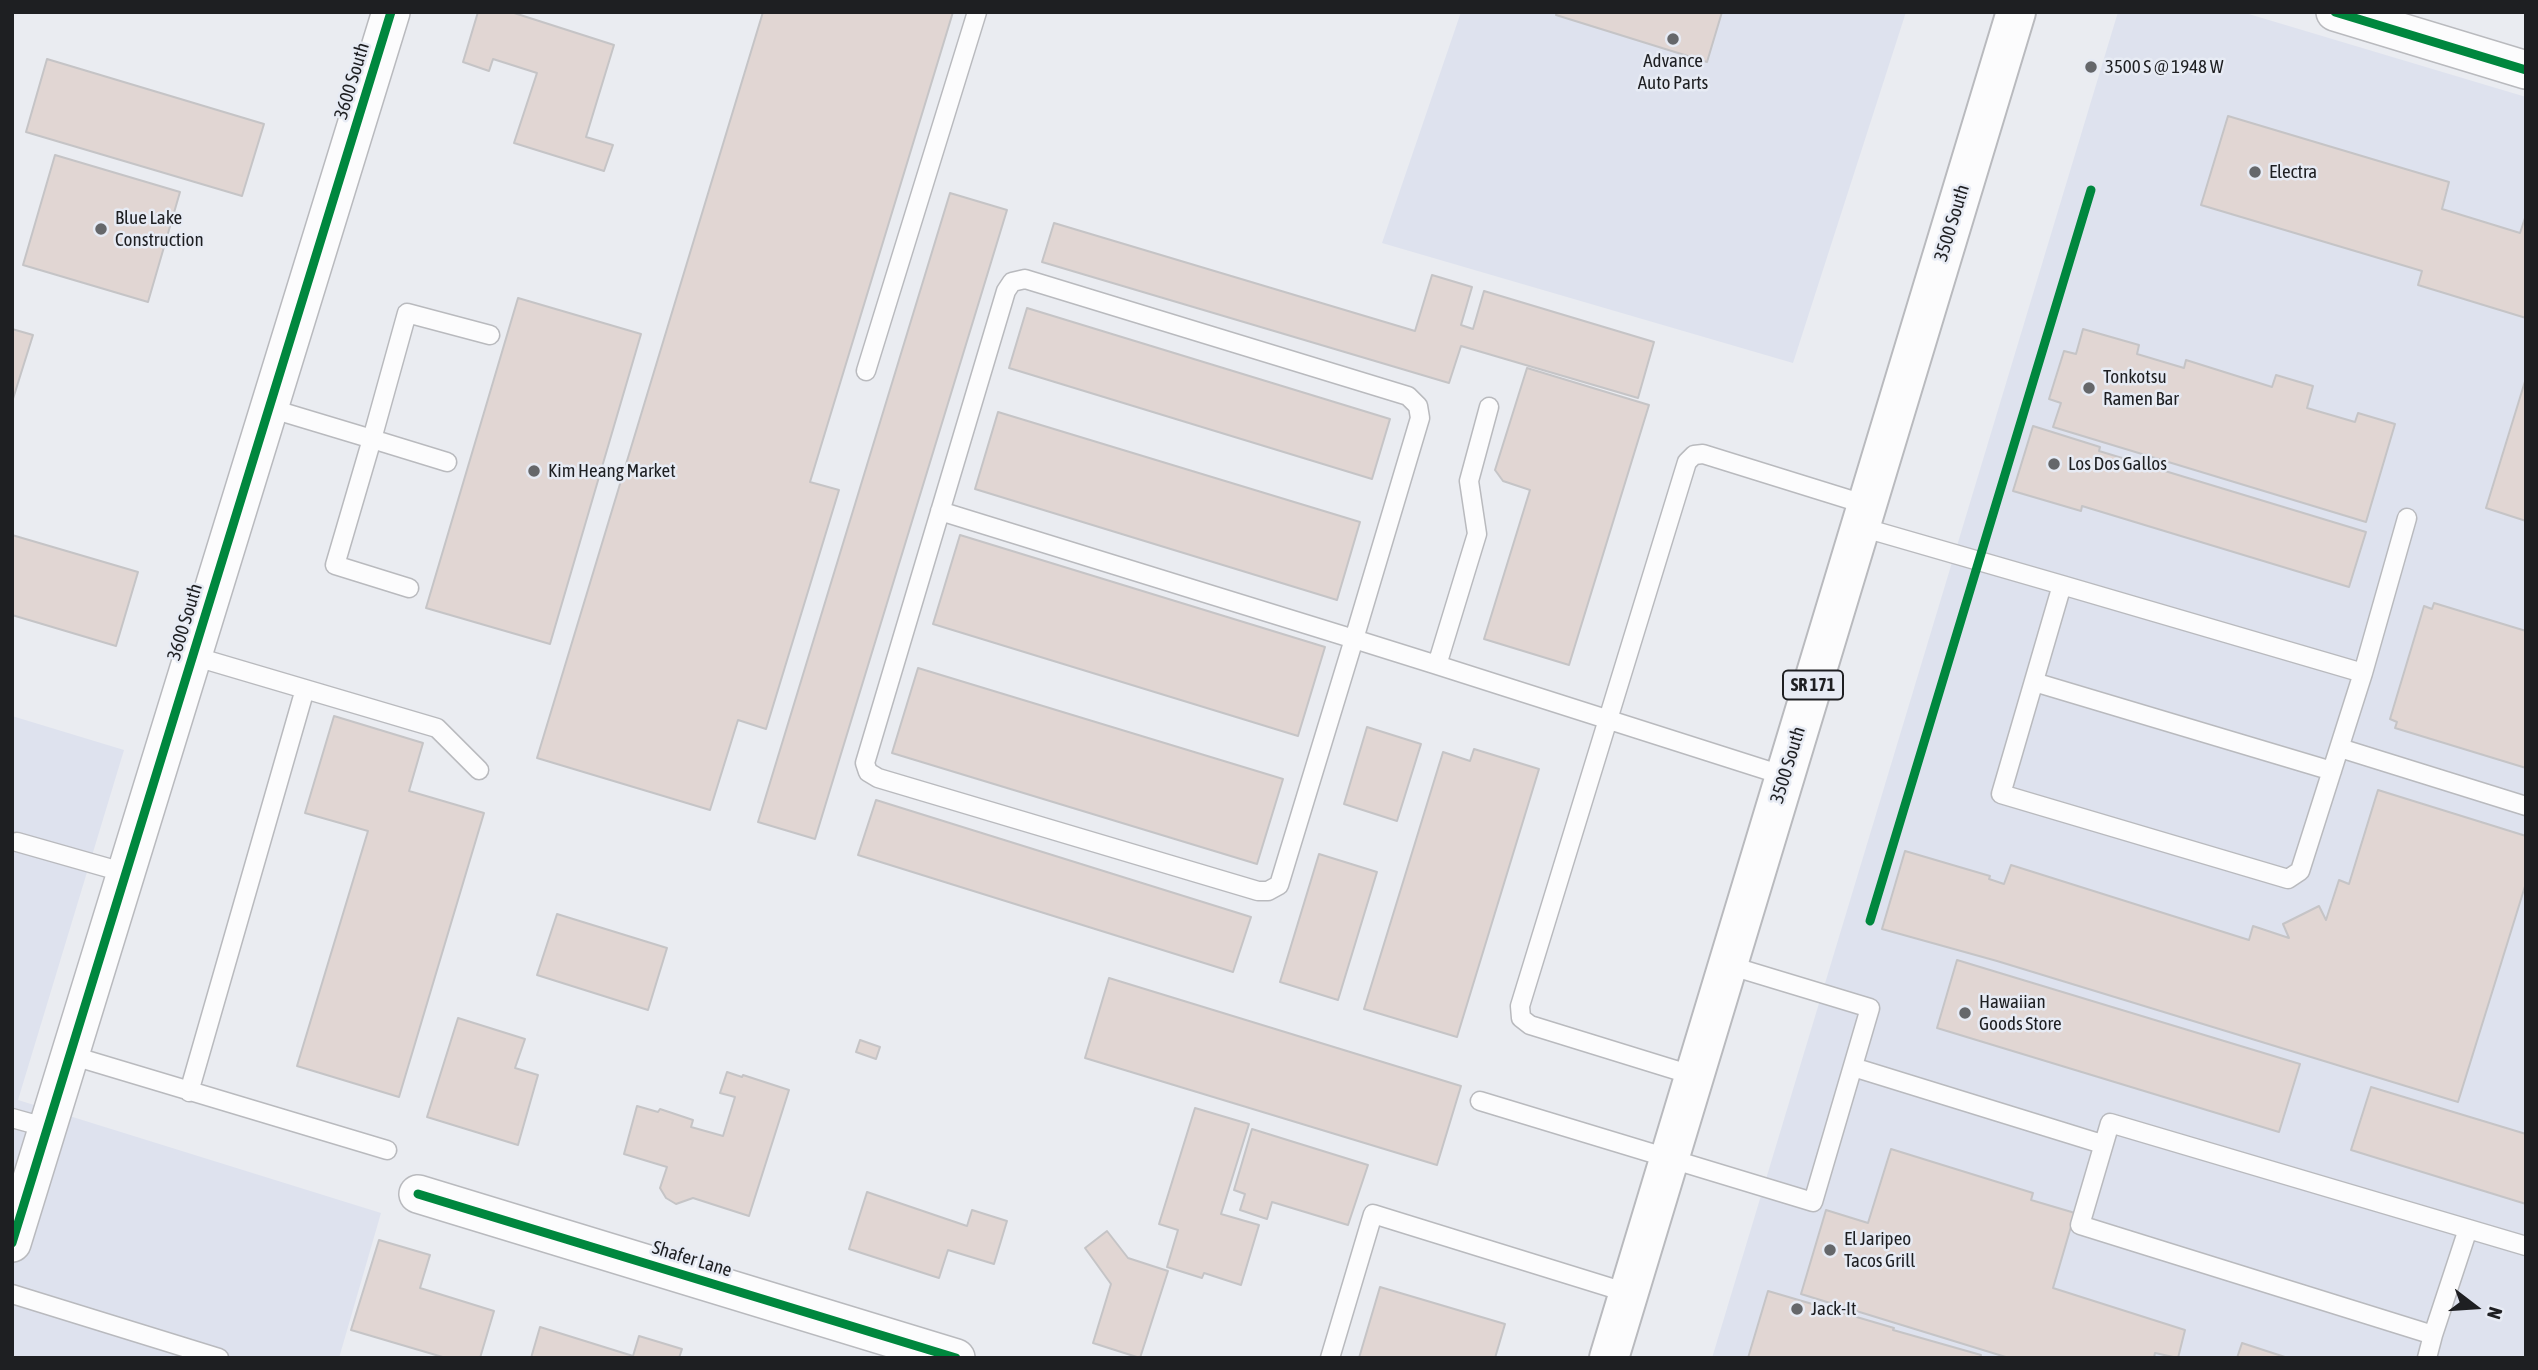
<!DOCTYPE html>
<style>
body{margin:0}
#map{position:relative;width:2538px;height:1370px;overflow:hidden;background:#eaecf1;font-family:"Asap Condensed",sans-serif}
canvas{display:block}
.frame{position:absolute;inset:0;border:14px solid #1e1f22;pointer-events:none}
.north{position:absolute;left:2440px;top:1272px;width:70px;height:70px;-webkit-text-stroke:5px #e7ebf4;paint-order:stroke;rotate:107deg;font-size:19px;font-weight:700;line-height:28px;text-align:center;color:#1e1f22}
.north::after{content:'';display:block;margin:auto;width:24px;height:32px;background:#1e1f22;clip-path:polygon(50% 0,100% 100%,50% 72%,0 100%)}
</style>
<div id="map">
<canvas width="2538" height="1370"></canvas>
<div class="frame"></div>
<div class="north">N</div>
</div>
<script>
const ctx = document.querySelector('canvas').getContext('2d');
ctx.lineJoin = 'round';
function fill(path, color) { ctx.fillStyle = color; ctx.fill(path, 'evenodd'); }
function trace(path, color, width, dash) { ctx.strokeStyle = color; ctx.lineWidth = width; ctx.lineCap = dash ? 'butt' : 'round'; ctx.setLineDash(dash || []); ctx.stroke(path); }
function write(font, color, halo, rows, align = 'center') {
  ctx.font = font + ' "Asap Condensed",sans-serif'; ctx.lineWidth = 5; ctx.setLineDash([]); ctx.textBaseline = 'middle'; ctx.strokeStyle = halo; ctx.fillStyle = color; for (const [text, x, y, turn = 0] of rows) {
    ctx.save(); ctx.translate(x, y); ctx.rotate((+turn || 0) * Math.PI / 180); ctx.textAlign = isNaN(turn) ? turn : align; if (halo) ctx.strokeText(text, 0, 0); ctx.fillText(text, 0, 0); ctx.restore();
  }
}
fill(new Path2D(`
 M1461,12H1906L1793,363L1382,243Z
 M2118,12H2242L2526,97V1358H1712Z
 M12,716L124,750L18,1100L381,1213L339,1358H12Z`), '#dee2ee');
const building = new Path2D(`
 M478,12H511L614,45L586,137L613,145L604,171L514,143L537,73L493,59L489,71L463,62Z
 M763,12H953L810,482L839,490L766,729L738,720L710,810L537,758Z
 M1557,12H1722L1707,62L1556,15Z
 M47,59L264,124L242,196L26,132Z
 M2228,116L2449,182L2442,209L2520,233L2526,215V318L2418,285L2422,271L2201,205Z
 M55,155L180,192L148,302L23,265Z
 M950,193L1007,210L815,839L758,822Z
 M1054,223L1415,331L1432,275L1472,287L1461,325L1473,329L1484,291L1654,342L1638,398L1461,346L1449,383L1042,262Z
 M518,298L641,334L550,644L426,608Z
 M1027,308L1390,419L1372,479L1009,368Z
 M12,329L33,335L12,402Z
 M2083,329L2139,345L2137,354L2184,368L2186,360L2272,387L2276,375L2313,386L2307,408L2355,422L2358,413L2395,424L2366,522L2053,427L2061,403L2049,399L2064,351L2076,354Z
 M1527,368L1649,405L1569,665L1484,639L1530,490L1503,481L1495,470Z
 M2526,378V521L2486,508Z
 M998,412L1360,522L1337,600L975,489Z
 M2033,426L2100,447L2099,451L2366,532L2349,587L2082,506L2081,511L2013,491Z
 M12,535L138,572L116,646L12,615Z
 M960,535L1325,647L1298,736L933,624Z
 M2434,603L2526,631V768L2395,728L2397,722L2390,719L2424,606L2432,609Z
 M918,668L1283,779L1257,864L892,753Z
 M334,716L423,743L409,791L484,813L399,1097L297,1066L368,831L305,813Z
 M1367,727L1421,744L1397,821L1344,804Z
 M1474,749L1539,769L1457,1037L1364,1009L1443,752L1470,761Z
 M2378,790L2526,836V883L2458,1102L1997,961L1882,929L1905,851L1990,876L1989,879L2004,884L2011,865L2249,940L2253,926L2289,938L2283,924L2319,906L2326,920L2339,880L2349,884Z
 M876,800L1251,917L1233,972L858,855Z
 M1319,854L1377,872L1338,1000L1280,982Z
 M557,914L667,948L648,1010L537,975Z
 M1957,960L2300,1064L2279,1132L1937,1028Z
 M1109,978L1461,1086L1437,1165L1085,1058Z
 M458,1018L525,1039L515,1068L538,1075L518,1145L427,1117Z
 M860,1040L880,1047L876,1059L856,1052Z
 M727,1072L742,1077L743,1075L789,1090L749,1216L693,1198L676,1204L666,1198L660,1188L667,1167L624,1154L637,1106L658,1112L660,1109L693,1120L691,1127L723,1136L735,1097L720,1093Z
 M2371,1087L2526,1134V1204L2351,1150Z
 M1195,1108L1249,1124L1221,1214L1259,1225L1241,1285L1204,1273L1202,1278L1167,1267L1178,1230L1159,1224Z
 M1252,1129L1368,1165L1348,1225L1272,1202L1267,1219L1240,1210L1245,1194L1234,1190Z
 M1891,1149L2033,1193L2031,1200L2075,1213L2053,1288L2185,1330L2178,1358L2155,1353L2154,1358H2009L1801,1294L1826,1210L1868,1223Z
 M867,1192L967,1226L972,1210L1007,1221L994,1264L948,1250L939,1278L849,1249Z
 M1107,1231L1128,1258L1168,1271L1140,1358L1093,1343L1111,1284L1085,1248Z
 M379,1240L430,1255L420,1288L494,1311L480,1358H446L351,1330Z
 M1380,1287L1505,1324L1495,1358H1359Z
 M1768,1291L1894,1328L1893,1330L1981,1355L1980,1358H1748Z
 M540,1327L633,1356L639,1336L682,1349L679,1358H531Z
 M2242,1343L2288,1358H2237Z`);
fill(building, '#e1d6d3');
trace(building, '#c5c4c6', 2);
const lane = new Path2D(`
 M866,371L977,12
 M1489,407L1469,481L1477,534L1437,665L1785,776
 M269,408L372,439L335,565L409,588
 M447,462L372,439L407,313L490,335
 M940,511L1354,639L1420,418L1418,406L1408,396L1025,279L1012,282L1006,291L865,763L868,772L878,778L1258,891H1268L1279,885L1354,639L1437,665
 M1861,527L2062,585L2001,794L2288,879L2300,871L2363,673L2407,518
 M2062,585L2363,673
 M193,656L437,728L479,770
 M2034,682L2332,771
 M2340,748L2526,806
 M17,842L126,873
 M70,1055L387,1150
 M1853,1067L2102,1144
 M1695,1076L1530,1025L1521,1018L1520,1006L1687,462L1694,455L1703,454L1867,505
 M189,1092L305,689
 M1480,1101L1813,1202L1870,1008L1728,965
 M12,1118L48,1128
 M12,1294L219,1358
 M2433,1335L2468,1229
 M1330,1358L1373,1214L1628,1293
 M2427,1358L2433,1335L2080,1225L2110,1123L2526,1246`);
const street = new Path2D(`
 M2335,12L2526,70
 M418,1194L956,1358
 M12,1243L391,12`);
const primary = new Path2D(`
 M1609,1358L2016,12`);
trace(lane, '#b9babe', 21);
trace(street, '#b9babe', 40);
trace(primary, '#b9babe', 42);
trace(lane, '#fcfcfd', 18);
trace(street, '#fcfcfd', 37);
trace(primary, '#fcfcfd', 38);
trace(new Path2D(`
 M2335,12L2526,70
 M1870,921L2091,190
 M418,1194L956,1358
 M12,1243L391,12`), '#00873e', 9);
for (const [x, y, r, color] of [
 [1673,39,7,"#65676a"],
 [2091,67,7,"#65676a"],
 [2255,172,7,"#65676a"],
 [101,229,7,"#65676a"],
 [2089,388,7,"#65676a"],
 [2054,464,7,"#65676a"],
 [534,471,7,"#65676a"],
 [1965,1013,7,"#65676a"],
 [1830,1250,7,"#65676a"],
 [1797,1309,7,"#65676a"]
]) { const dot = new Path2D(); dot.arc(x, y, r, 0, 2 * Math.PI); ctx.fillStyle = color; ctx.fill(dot); trace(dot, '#e7ebf4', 2.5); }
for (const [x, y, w] of [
 [1813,685,60]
]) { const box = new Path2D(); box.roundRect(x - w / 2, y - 14.5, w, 29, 5); ctx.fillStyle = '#e7ebf4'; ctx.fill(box); trace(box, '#1e1f22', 2); }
write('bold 18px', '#1e1f22', null, [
 ["SR 171",1813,685]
]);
write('19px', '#1e1f22', '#e7ebf4', [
 ["Advance",1673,61,"center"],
 ["Auto Parts",1673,83,"center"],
 ["3500 S @ 1948 W",2105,67],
 ["Electra",2269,172],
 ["Blue Lake",115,218],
 ["Construction",115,240],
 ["Tonkotsu",2103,377],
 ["Ramen Bar",2103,399],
 ["Los Dos Gallos",2068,464],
 ["Kim Heang Market",548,471],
 ["Hawaiian",1979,1002],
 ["Goods Store",1979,1024],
 ["El Jaripeo",1844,1239],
 ["Tacos Grill",1844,1261],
 ["Jack-It",1811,1309]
], 'left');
write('19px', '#1e1f22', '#e7ebf4', [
 ["3600 South",352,81,-73],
 ["3500 South",1952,223,-73],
 ["3600 South",185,622,-73],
 ["3500 South",1788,765,-73],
 ["Shafer Lane",692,1259,17]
]);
</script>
